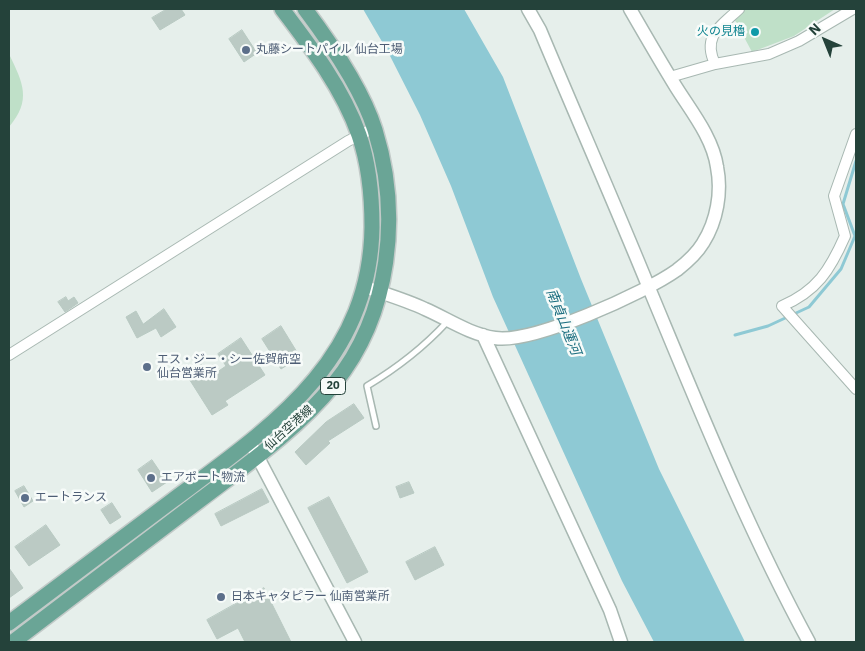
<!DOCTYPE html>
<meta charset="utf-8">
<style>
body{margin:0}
#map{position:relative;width:865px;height:651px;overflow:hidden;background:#e6efeb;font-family:"IBM Plex Sans",sans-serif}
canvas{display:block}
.frame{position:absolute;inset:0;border:10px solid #24423a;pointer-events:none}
.north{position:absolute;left:800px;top:15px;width:50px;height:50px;-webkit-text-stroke:4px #f7fbf9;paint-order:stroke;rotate:316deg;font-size:14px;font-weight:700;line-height:20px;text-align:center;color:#24423a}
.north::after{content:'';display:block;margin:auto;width:18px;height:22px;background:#24423a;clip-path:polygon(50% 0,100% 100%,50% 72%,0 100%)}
</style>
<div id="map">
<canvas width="865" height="651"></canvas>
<div class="frame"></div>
<div class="north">N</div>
</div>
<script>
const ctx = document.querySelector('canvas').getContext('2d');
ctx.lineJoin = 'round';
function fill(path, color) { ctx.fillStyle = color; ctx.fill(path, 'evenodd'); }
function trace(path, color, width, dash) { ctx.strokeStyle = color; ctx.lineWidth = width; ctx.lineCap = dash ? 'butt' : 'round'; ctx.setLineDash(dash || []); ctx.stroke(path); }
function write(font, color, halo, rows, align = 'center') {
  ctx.font = font + ' "IBM Plex Sans","Noto Sans JP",sans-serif'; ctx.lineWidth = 5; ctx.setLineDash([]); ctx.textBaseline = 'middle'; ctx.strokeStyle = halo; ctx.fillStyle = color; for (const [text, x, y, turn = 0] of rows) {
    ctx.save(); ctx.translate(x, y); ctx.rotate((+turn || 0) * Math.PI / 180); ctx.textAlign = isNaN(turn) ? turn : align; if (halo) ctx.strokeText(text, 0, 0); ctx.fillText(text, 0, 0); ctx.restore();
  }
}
fill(new Path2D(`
 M729,9H835L794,36L752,52Z
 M9,54C23,83 32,100 9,127Z`), '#bfe0c8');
fill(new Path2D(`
 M363,9H464L503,77L581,279L659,469L745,642H654L622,581L493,297L451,186L420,115L388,52Z`), '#8ec9d4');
trace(new Path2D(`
 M735,335L768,326L809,307L841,269L855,236L843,204L856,161`), '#8ec9d4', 3);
const building = new Path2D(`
 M167,9H181L185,15L160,30L152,18Z
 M242,30L257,53L244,62L229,39Z
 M66,297L68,301L74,297L78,303L65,312L58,302Z
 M164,309L176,327L161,337L156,328L137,338L126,317L136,311L143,324Z
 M281,326L300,357L281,369L262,339Z
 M241,338L265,375L225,401L228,405L212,415L186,374L201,364L210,377L226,366L218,354Z
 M354,404L364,418L328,441L330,443L306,465L295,452L326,422Z
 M152,460L167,482L152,492L138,470Z
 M409,482L414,493L400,498L396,487Z
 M24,486L33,501L24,507L15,491Z
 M262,489L269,502L221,526L215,514Z
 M329,497L368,572L347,583L308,508Z
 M112,503L121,517L110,524L101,510Z
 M46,525L60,545L29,566L15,547Z
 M435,547L444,565L415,580L406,562Z
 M9,568L23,588L9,598Z
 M264,588L291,642H245L238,628L217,639L207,620Z`);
fill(building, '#bbcac4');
trace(building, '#b8c9c2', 1);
const service = new Path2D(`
 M376,426L367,386C397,368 423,348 447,322`);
const minor = new Path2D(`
 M715,64C702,36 720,27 739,9
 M670,77L715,64L769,54L799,41L853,9
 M856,134L834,196L845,236C830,270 817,291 782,306L856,389
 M9,355L348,141L374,128`);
const tertiary = new Path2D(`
 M528,9L540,30C576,116 614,202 649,288C699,408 747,528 809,642
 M365,287C385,294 406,300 425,309C448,319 469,334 495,338C532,344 645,293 677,270C686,263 697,253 703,243C717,221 722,192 717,167C713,138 691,111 676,87C660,61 645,35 630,9
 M483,335L610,610L621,642
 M253,448L355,642`);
const primary = new Path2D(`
 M9,623C63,582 118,541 173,500C271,427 370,362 372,227C372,197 369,164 359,135C343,89 311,47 282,9
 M13,642C75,595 138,547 200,500C246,465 297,430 334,384C391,314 401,214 375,130C363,91 329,41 305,9`);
trace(service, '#a8b8b2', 8);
trace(minor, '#a8b8b2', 12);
trace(tertiary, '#a8b8b2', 15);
trace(primary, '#c2cac8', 18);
trace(service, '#fff', 5);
trace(minor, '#fff', 10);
trace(tertiary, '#fff', 12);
trace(primary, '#6aa596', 15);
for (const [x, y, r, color] of [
 [755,32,5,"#0f9aa8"],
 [246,50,5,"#5c6f8a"],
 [147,367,5,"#5c6f8a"],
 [151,478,5,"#5c6f8a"],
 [25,498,5,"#5c6f8a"],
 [221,597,5,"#5c6f8a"]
]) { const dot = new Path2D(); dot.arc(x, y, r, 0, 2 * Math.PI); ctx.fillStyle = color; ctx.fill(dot); trace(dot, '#f7fbf9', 2); }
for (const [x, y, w] of [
 [333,386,25]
]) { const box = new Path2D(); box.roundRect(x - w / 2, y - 8.5, w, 17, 4); ctx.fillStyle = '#f7fbf9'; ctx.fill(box); trace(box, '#24423a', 1); }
write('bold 11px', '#24423a', null, [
 ["20",333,386]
]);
write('12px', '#0d838f', '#f7fbf9', [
 ["火の見櫓",745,32]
], 'right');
write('12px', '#4e5e75', '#f7fbf9', [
 ["丸藤シートパイル 仙台工場",256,50],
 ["エス・ジー・シー佐賀航空",157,360],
 ["仙台営業所",157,374],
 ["エアポート物流",161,478],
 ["エートランス",35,498],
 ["日本キャタピラー 仙南営業所",231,597]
], 'left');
write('12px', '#24423a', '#f7fbf9', [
 ["仙台空港線",289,428,-42]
]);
write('italic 14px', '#1c6f80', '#f7fbf9', [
 ["南貞山運河",563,322,68]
]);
</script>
